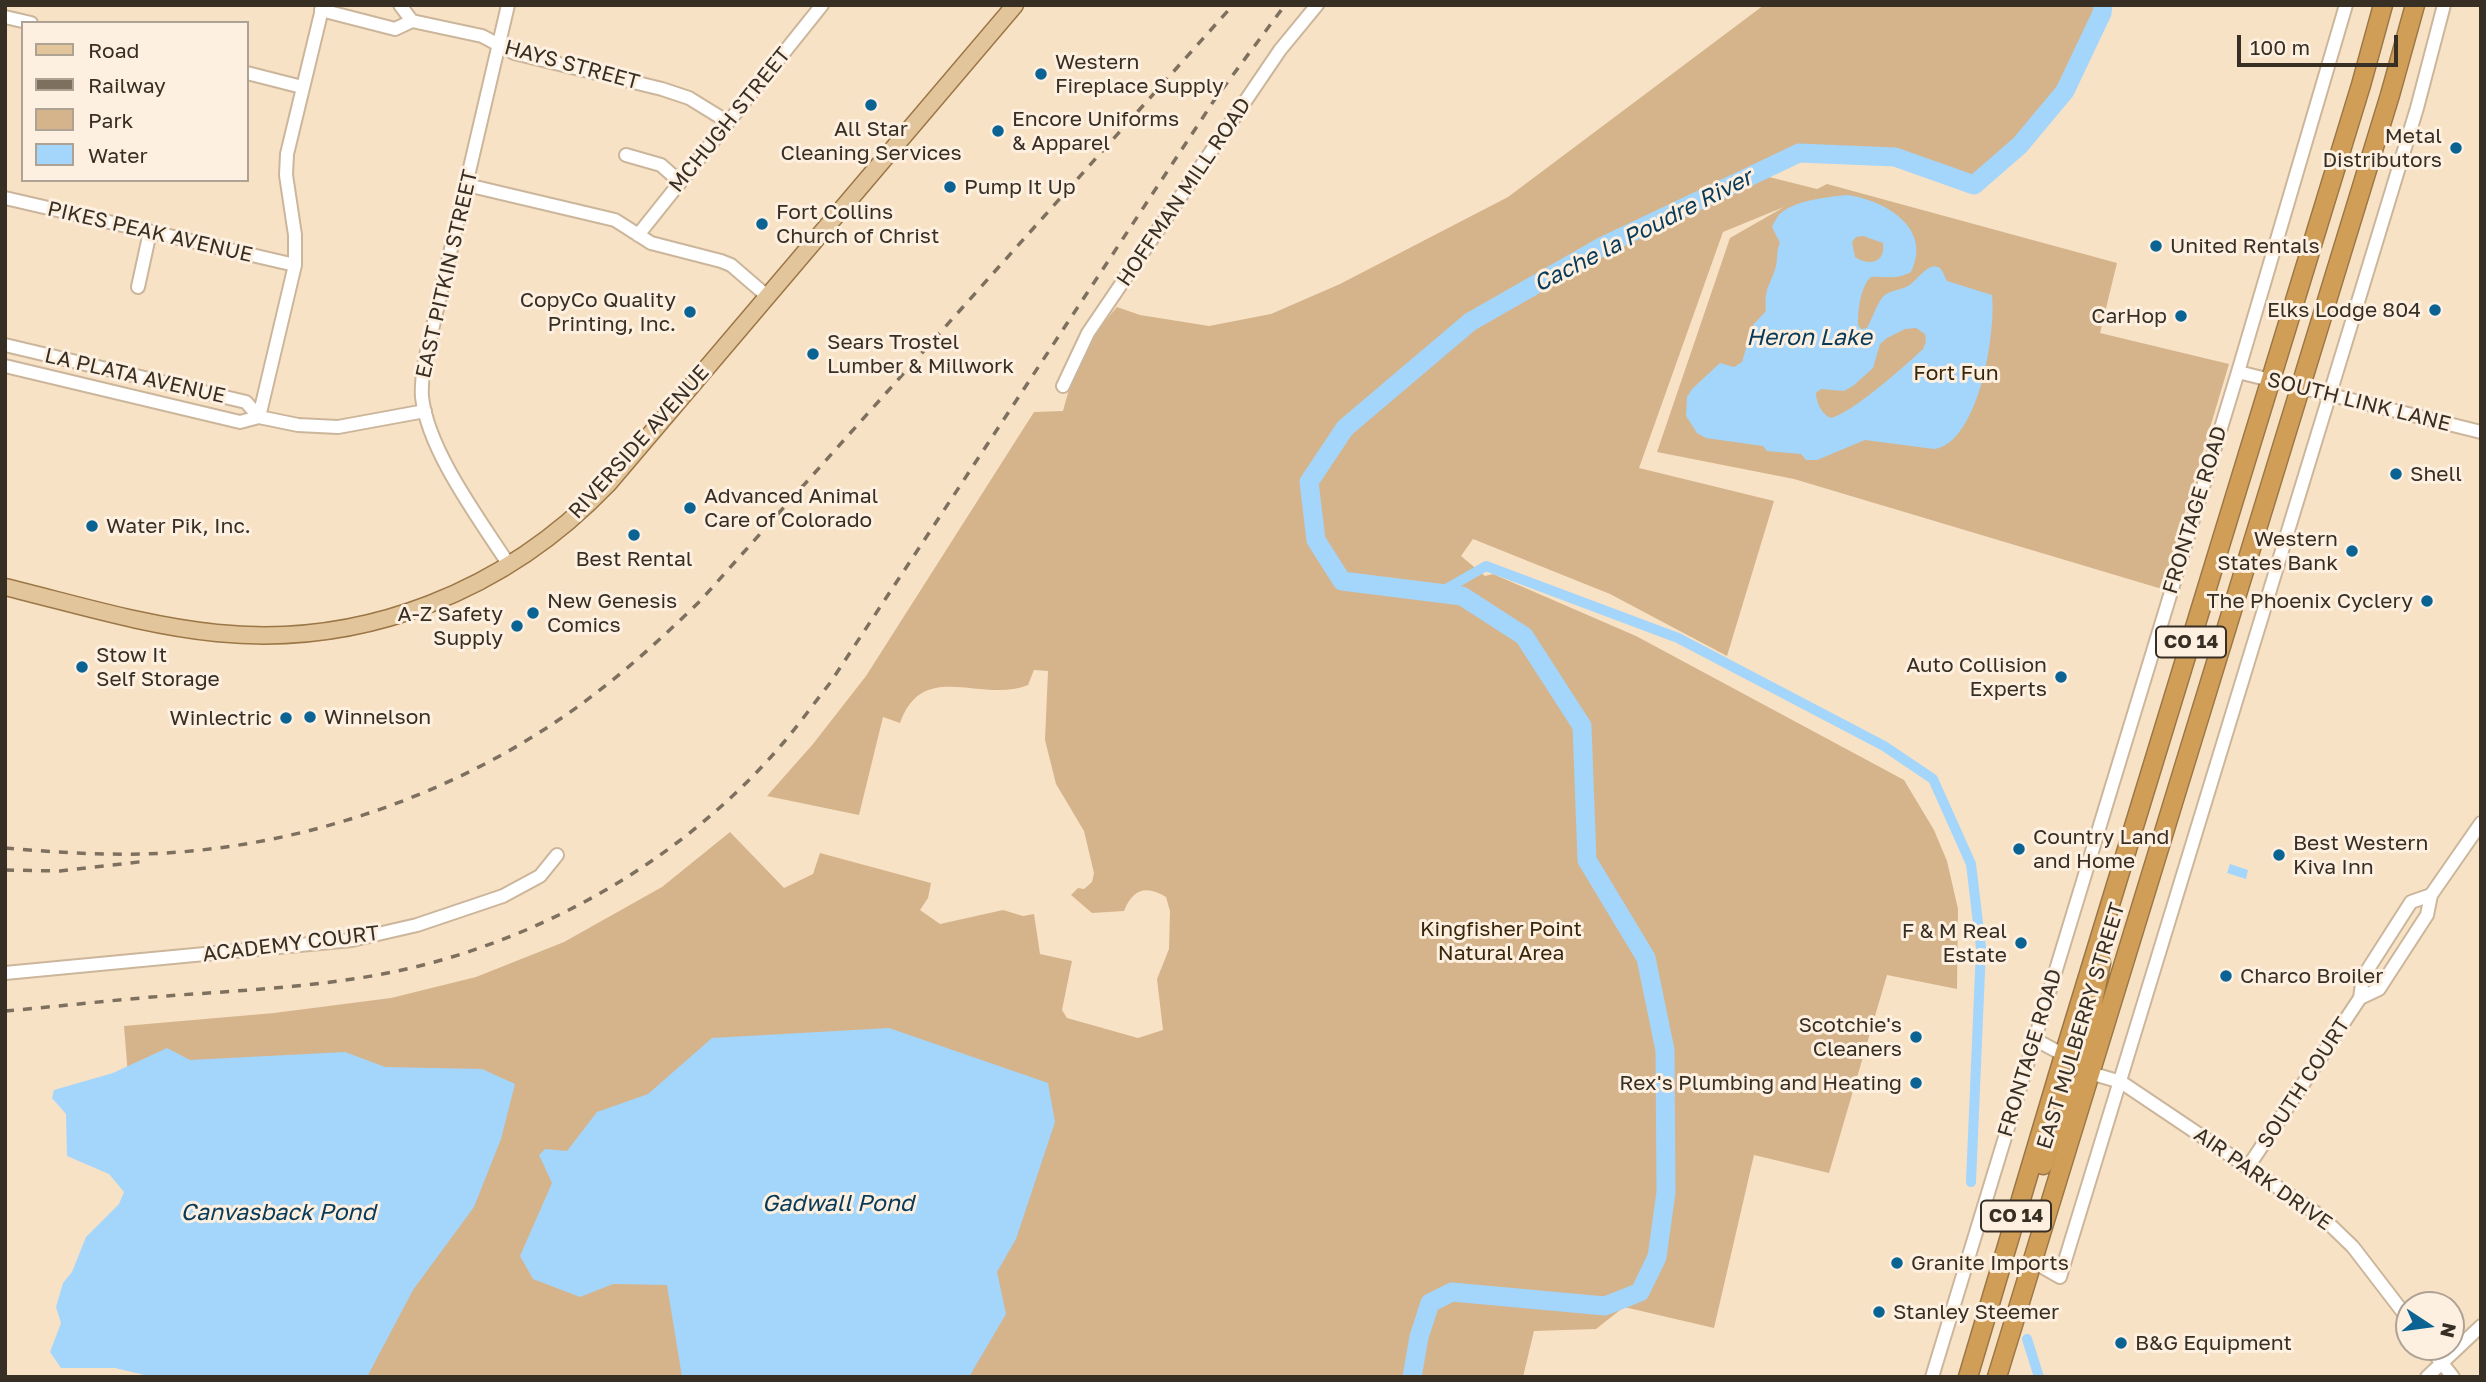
<!DOCTYPE html>
<style>
body{margin:0}
#map{position:relative;width:2486px;height:1382px;overflow:hidden;background:#f8e2c6;font-family:"Golos Text",sans-serif}
canvas{display:block}
.frame{position:absolute;inset:0;border:7px solid #372e24;pointer-events:none}
.legend{position:absolute;left:21px;top:21px;width:228px;height:161px;box-sizing:border-box;background:#fef0e0;border:2px solid #aea295;margin:0;padding:9px 12px;list-style:none;font-size:21px;color:#372e24}
.legend li{display:flex;align-items:center;gap:14px;height:35px}
.legend b{width:35px;border:2px solid #aea295}
.north{position:absolute;left:2395px;top:1291px;width:70px;height:70px;box-sizing:border-box;background:#fef0e0;border:2px solid #aea295;border-radius:50%;rotate:103deg;font-size:19px;font-weight:700;line-height:28px;text-align:center;color:#372e24}
.north::after{content:'';display:block;margin:auto;width:24px;height:32px;background:#0b6394;clip-path:polygon(50% 0,100% 100%,50% 72%,0 100%)}
.scale{position:absolute;left:2237px;top:35px;width:161px;height:32px;box-sizing:border-box;border:4px solid #372e24;border-top:0;padding-left:9px;font-size:21px;line-height:24px;white-space:nowrap;color:#372e24;-webkit-text-stroke:5px #fef0e0;paint-order:stroke}
</style>
<div id="map">
<canvas width="2486" height="1382"></canvas>
<div class="frame"></div>
<ul class="legend">
<li><b style="height:9px;background:#e3c59b"></b>Road</li>
<li><b style="height:9px;background:#7e705f"></b>Railway</li>
<li><b style="height:19px;background:#d5b48b"></b>Park</li>
<li><b style="height:19px;background:#a4d5fb"></b>Water</li>
</ul>
<div class="north">N</div>
<div class="scale">100 m</div>
</div>
<script>
const ctx = document.querySelector('canvas').getContext('2d');
ctx.lineJoin = 'round';
function fill(path, color) { ctx.fillStyle = color; ctx.fill(path, 'evenodd'); }
function trace(path, color, width, dash) { ctx.strokeStyle = color; ctx.lineWidth = width; ctx.lineCap = dash ? 'butt' : 'round'; ctx.setLineDash(dash || []); ctx.stroke(path); }
function write(font, color, halo, rows, align = 'center') {
  ctx.font = font + ' "Golos Text",sans-serif'; ctx.lineWidth = 6; ctx.setLineDash([]); ctx.textBaseline = 'middle'; ctx.strokeStyle = halo; ctx.fillStyle = color; for (const [text, x, y, turn = 0] of rows) {
    ctx.save(); ctx.translate(x, y); ctx.rotate((+turn || 0) * Math.PI / 180); ctx.textAlign = isNaN(turn) ? turn : align; if (halo) ctx.strokeText(text, 0, 0); ctx.fillText(text, 0, 0); ctx.restore();
  }
}
fill(new Path2D(`
 M1764,5H2103L2102,13L2065,91L2020,145L1974,185L1895,157L1800,153L1757,174L1817,189L1827,184L2117,263L2100,333L2229,364L2162,589L1794,479L1657,452L1730,238L1784,207L1723,232L1639,468L1774,501L1727,656L1610,594L1473,539L1461,556L1485,576L1493,574L1636,636L1904,780L1934,830L1947,861L1958,909L1957,989L1887,975L1829,1173L1754,1155L1714,1328L1624,1307L1596,1329L1534,1331L1523,1377H161L138,1199L124,1026L274,1013L391,998L476,977L564,942L662,887L730,832L784,888L813,874L820,853L931,883L928,898L920,910L940,924L1003,910L1023,916L1034,914L1040,954L1072,961L1062,1010L1067,1018L1138,1038L1163,1030L1157,979L1169,949L1170,911L1166,897C1146,885 1133,889 1124,911L1092,913L1071,895L1078,888L1084,889L1092,882L1094,873L1084,831L1056,784L1045,740L1048,671L1034,670L1028,685C981,704 923,658 900,723L883,717L859,815L767,796L813,744L866,676L1034,412L1063,411C1076,364 1085,344 1117,307L1140,315L1209,326L1271,314L1340,284L1508,197Z`), '#d5b48b');
fill(new Path2D(`
 M1847,195C1885,200 1933,228 1911,272C1897,280 1886,276 1871,277C1860,287 1858,311 1858,325L1861,329L1867,328C1872,319 1876,306 1882,298C1889,289 1902,291 1911,284C1918,279 1928,263 1938,267C1943,269 1944,276 1947,281L1992,295C1996,332 1979,443 1934,449L1865,440L1817,460H1806L1801,454L1767,451L1763,446L1706,438L1697,433L1686,416L1687,397L1692,389L1720,363L1734,367L1742,362L1753,325L1766,311C1764,287 1770,287 1776,266C1778,258 1776,251 1780,243L1772,227C1774,223 1777,216 1781,213C1796,200 1828,197 1847,195ZM1863,236L1883,243C1886,262 1870,267 1855,257L1852,242L1856,237ZM1916,328L1925,334L1926,342L1923,349C1905,366 1852,413 1831,418C1822,415 1816,402 1816,393L1821,389L1844,391L1853,386L1873,368L1880,344L1887,338L1905,329Z
 M2230,864L2248,870L2246,879L2227,873Z
 M889,1028L1048,1083L1055,1122L1016,1239L997,1272L1006,1314L969,1377H682L667,1285L613,1284L580,1297L533,1279L520,1256L552,1183L539,1155L545,1149L567,1151L597,1112L648,1094L712,1038Z
 M167,1048L190,1060L345,1052L385,1067L482,1069L515,1084L501,1139L474,1207L413,1290L367,1377H153L115,1368H61L50,1352L61,1323L56,1307L63,1283L72,1272L86,1237L119,1204L124,1192L109,1174L67,1156L66,1114L52,1098L54,1090L113,1073Z`), '#a4d5fb');
trace(new Path2D(`
 M1439,593L1486,566L1678,638L1884,746L1933,779L1971,864L1981,948L1971,1182
 M2027,1339L2039,1377`), '#a4d5fb', 10);
trace(new Path2D(`
 M1412,1377L1419,1337L1430,1303L1452,1292L1605,1306L1640,1292L1657,1257L1666,1192L1665,1050L1646,958L1587,860L1582,726L1524,636L1462,596L1342,581L1316,540L1309,482L1345,428L1470,322L1603,246L1799,153L1895,157L1974,185L2020,145L2065,91L2102,13L2103,5`), '#a4d5fb', 19);
const minor = new Path2D(`
 M400,5L412,21
 M508,5L425,360C423,372 421,385 422,397C428,451 480,520 509,565
 M321,10L395,29L412,21L482,36L514,53L662,89L689,98L728,122
 M5,17L31,23
 M247,73L302,87
 M626,155L661,165L680,182
 M467,185L615,220L651,243L721,261L731,265L767,296
 M5,198L295,265
 M638,235L822,5
 M138,287L150,232
 M5,345L246,402L259,417
 M5,366L240,422L259,417L298,425L338,427L425,411
 M2238,372L2481,432
 M1063,386L1088,333L1280,50L1317,5
 M259,417L295,265V235L286,175L287,154L323,5
 M2431,895L2481,823
 M5,973L352,940L417,925L503,896L540,876L557,855
 M2034,1039L2064,1055
 M2090,1073L2121,1082L2322,1217L2353,1247L2409,1320
 M2248,1167L2360,998L2363,977L2411,902L2431,895L2427,915L2379,989L2360,998
 M2032,1261L2060,1277L2354,315L2417,108L2444,5
 M2429,1347L2453,1377
 M1932,1377L2238,372L2346,5
 M2427,1377L2481,1326`);
const major = new Path2D(`
 M5,587C75,604 146,626 217,633C365,648 507,590 608,484L1015,5`);
const highway = new Path2D(`
 M2090,1073C2083,1069 2082,1064 2082,1055L2101,963
 M2043,1165C2054,1129 2059,1108 2085,1079
 M1968,1377L2064,1055L2361,85L2383,5
 M1997,1377L2390,95L2415,5`);
trace(minor, '#ccb69b', 16);
trace(major, '#9b7746', 19);
trace(highway, '#9b7746', 21);
trace(minor, '#fff', 12);
trace(major, '#e3c59b', 16);
trace(highway, '#d19e58', 18);
trace(new Path2D(`
 M5,848C51,852 97,855 143,854C288,850 440,801 560,719C612,684 657,643 701,600L1233,5
 M5,870L60,871L147,861
 M5,1011C63,1006 121,999 179,995C263,989 349,985 431,963C567,926 693,849 784,742C800,723 815,702 830,683L1215,99L1285,5`), '#7e705f', 3.5, [9, 9]);
for (const [x, y, r, color] of [
 [1041,74,7,"#0b6394"],
 [871,105,7,"#0b6394"],
 [998,131,7,"#0b6394"],
 [2456,148,7,"#0b6394"],
 [950,187,7,"#0b6394"],
 [762,224,7,"#0b6394"],
 [2156,246,7,"#0b6394"],
 [2435,310,7,"#0b6394"],
 [690,312,7,"#0b6394"],
 [2181,316,7,"#0b6394"],
 [813,354,7,"#0b6394"],
 [2396,474,7,"#0b6394"],
 [690,508,7,"#0b6394"],
 [92,526,7,"#0b6394"],
 [634,535,7,"#0b6394"],
 [2352,551,7,"#0b6394"],
 [2427,601,7,"#0b6394"],
 [533,613,7,"#0b6394"],
 [517,626,7,"#0b6394"],
 [82,667,7,"#0b6394"],
 [2061,677,7,"#0b6394"],
 [310,717,7,"#0b6394"],
 [286,718,7,"#0b6394"],
 [2019,849,7,"#0b6394"],
 [2279,855,7,"#0b6394"],
 [2021,943,7,"#0b6394"],
 [2226,976,7,"#0b6394"],
 [1916,1037,7,"#0b6394"],
 [1916,1083,7,"#0b6394"],
 [1897,1263,7,"#0b6394"],
 [1879,1312,7,"#0b6394"],
 [2121,1343,7,"#0b6394"]
]) { const dot = new Path2D(); dot.arc(x, y, r, 0, 2 * Math.PI); ctx.fillStyle = color; ctx.fill(dot); trace(dot, '#fef0e0', 2.5); }
for (const [x, y, w] of [
 [2191,642,70],
 [2016,1216,70]
]) { const box = new Path2D(); box.roundRect(x - w / 2, y - 15.5, w, 31, 5); ctx.fillStyle = '#fef0e0'; ctx.fill(box); trace(box, '#372e24', 2); }
write('bold 19px', '#372e24', null, [
 ["CO 14",2191,642],
 ["CO 14",2016,1216]
]);
write('21px', '#372e24', '#fef0e0', [
 ["Western",1055,62],
 ["Fireplace Supply",1055,86],
 ["Encore Uniforms",1012,119],
 ["& Apparel",1012,143],
 ["All Star",871,129,"center"],
 ["Cleaning Services",871,153,"center"],
 ["Metal",2442,136,"right"],
 ["Distributors",2442,160,"right"],
 ["Pump It Up",964,187],
 ["Fort Collins",776,212],
 ["Church of Christ",776,236],
 ["United Rentals",2170,246],
 ["CopyCo Quality",676,300,"right"],
 ["Printing, Inc.",676,324,"right"],
 ["Elks Lodge 804",2421,310,"right"],
 ["CarHop",2167,316,"right"],
 ["Sears Trostel",827,342],
 ["Lumber & Millwork",827,366],
 ["Shell",2410,474],
 ["Advanced Animal",704,496],
 ["Care of Colorado",704,520],
 ["Water Pik, Inc.",106,526],
 ["Western",2338,539,"right"],
 ["States Bank",2338,563,"right"],
 ["Best Rental",634,559,"center"],
 ["New Genesis",547,601],
 ["Comics",547,625],
 ["The Phoenix Cyclery",2413,601,"right"],
 ["A-Z Safety",503,614,"right"],
 ["Supply",503,638,"right"],
 ["Stow It",96,655],
 ["Self Storage",96,679],
 ["Auto Collision",2047,665,"right"],
 ["Experts",2047,689,"right"],
 ["Winnelson",324,717],
 ["Winlectric",272,718,"right"],
 ["Country Land",2033,837],
 ["and Home",2033,861],
 ["Best Western",2293,843],
 ["Kiva Inn",2293,867],
 ["F & M Real",2007,931,"right"],
 ["Estate",2007,955,"right"],
 ["Charco Broiler",2240,976],
 ["Scotchie's",1902,1025,"right"],
 ["Cleaners",1902,1049,"right"],
 ["Rex's Plumbing and Heating",1902,1083,"right"],
 ["Granite Imports",1911,1263],
 ["Stanley Steemer",1893,1312],
 ["B&G Equipment",2135,1343]
], 'left');
write('21px', '#372e24', '#fef0e0', [
 ["HAYS STREET",572,65,15],
 ["MCHUGH STREET",730,120,-51],
 ["HOFFMAN MILL ROAD",1184,192,-56],
 ["PIKES PEAK AVENUE",150,232,13],
 ["EAST PITKIN STREET",447,274,-77],
 ["LA PLATA AVENUE",135,376,13],
 ["SOUTH LINK LANE",2359,402,14],
 ["RIVERSIDE AVENUE",639,442,-48],
 ["FRONTAGE ROAD",2195,510,-73],
 ["ACADEMY COURT",291,944,-7],
 ["EAST MULBERRY STREET",2081,1026,-73],
 ["FRONTAGE ROAD",2030,1053,-73],
 ["SOUTH COURT",2304,1083,-57],
 ["AIR PARK DRIVE",2263,1179,35]
]);
write('21px', '#39270c', '#fef0e0', [
 ["Fort Fun",1956,373],
 ["Kingfisher Point",1501,929],
 ["Natural Area",1501,953]
]);
write('italic 23px', '#083b59', '#fef0e0', [
 ["Cache la Poudre River",1643,231,-27],
 ["Heron Lake",1809,338],
 ["Gadwall Pond",838,1204],
 ["Canvasback Pond",278,1213]
]);
</script>
